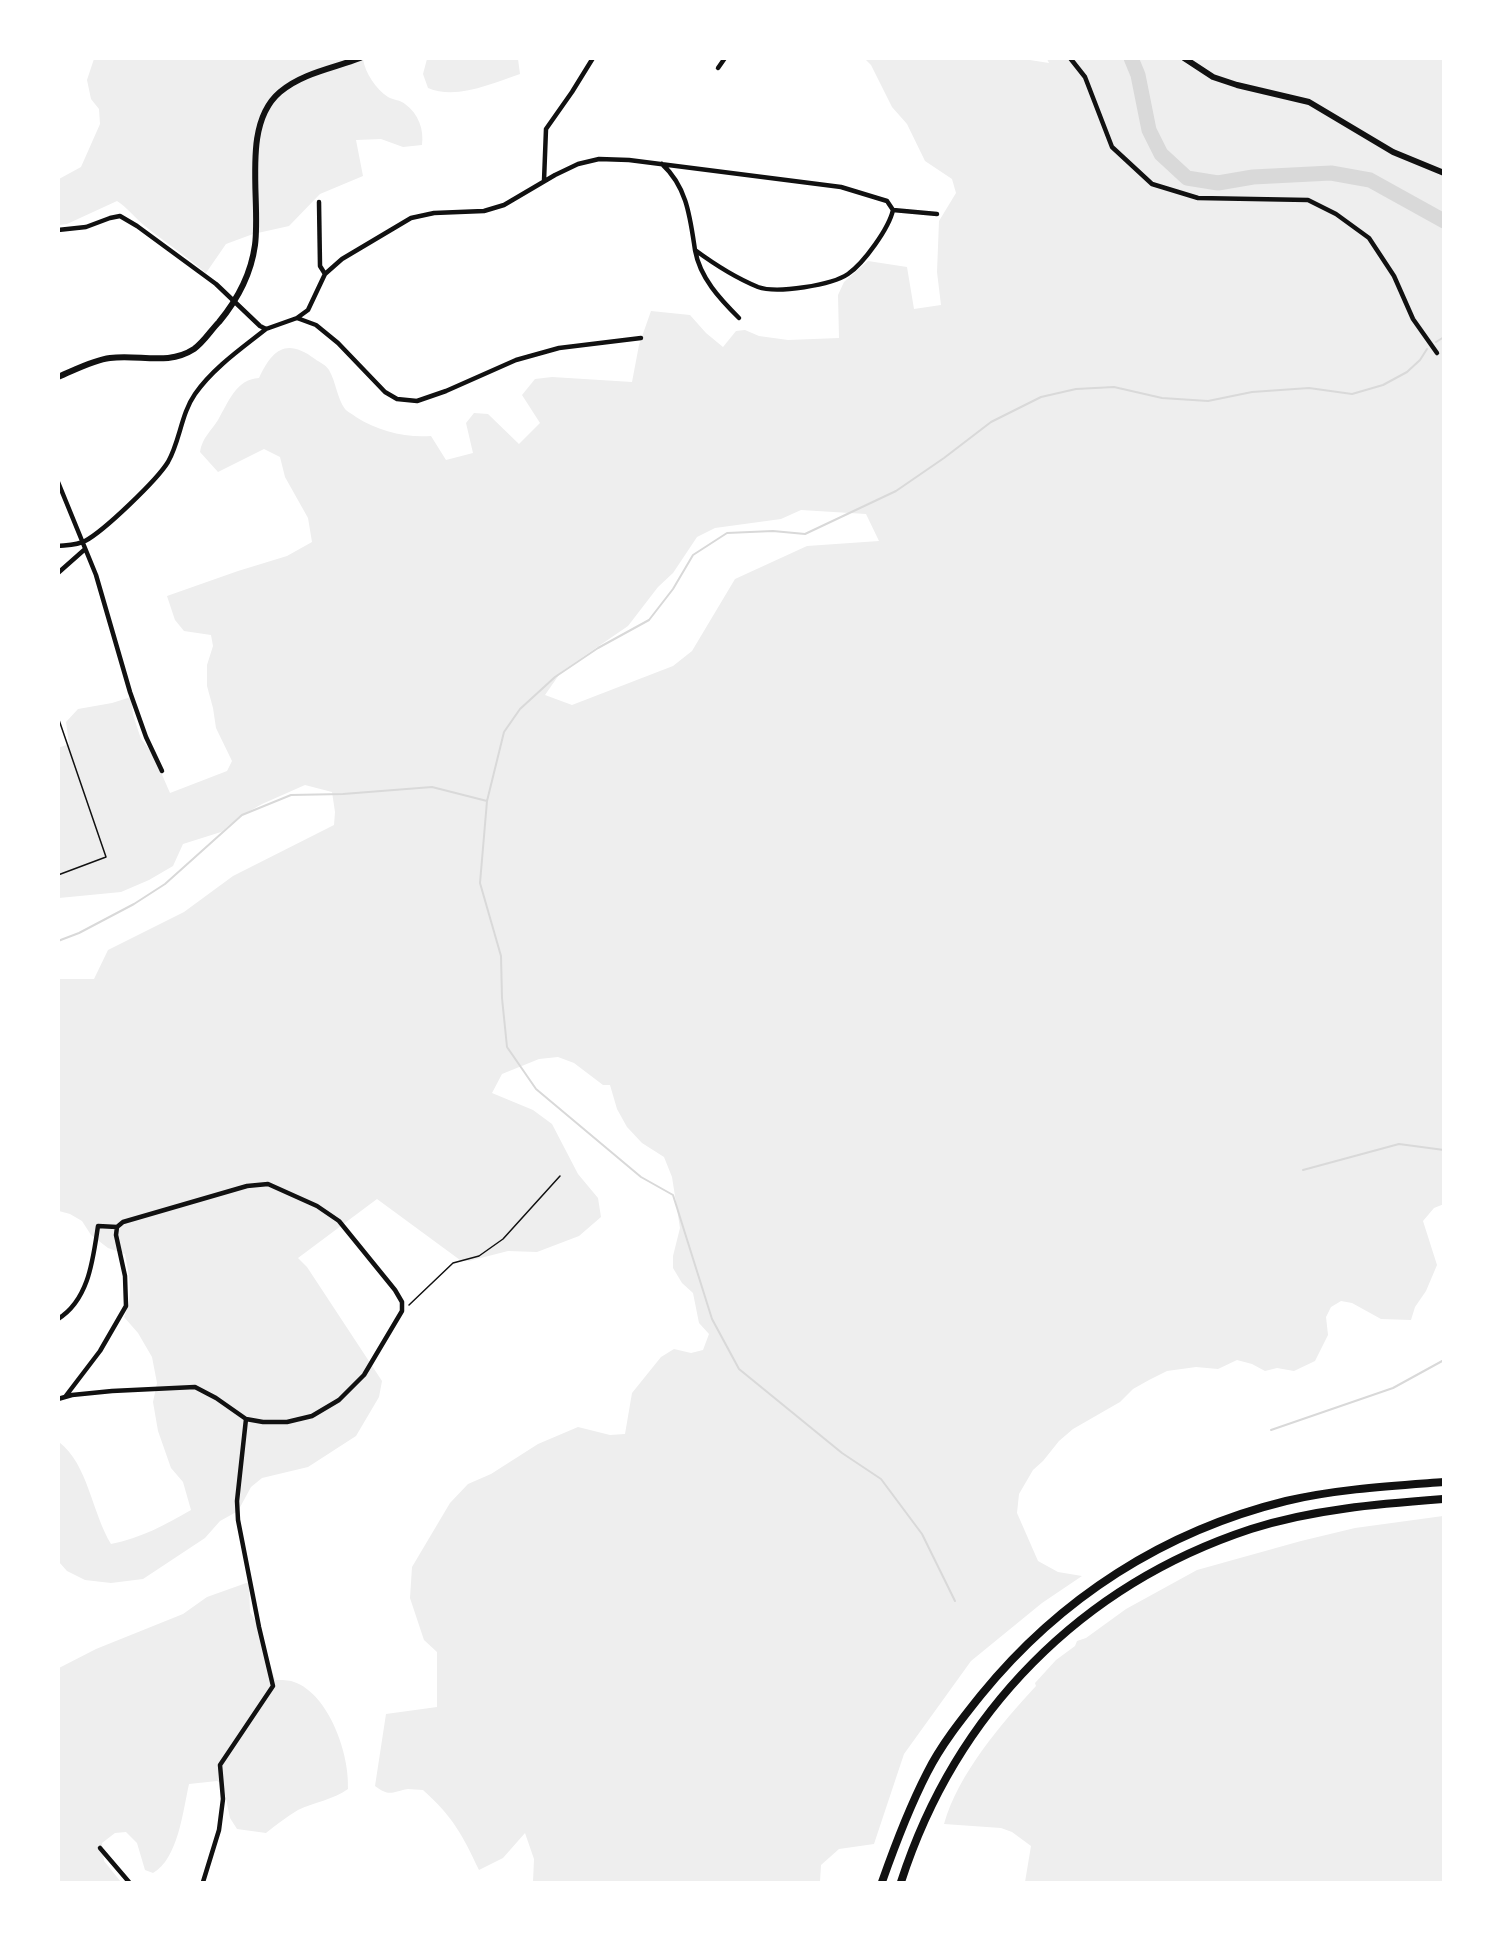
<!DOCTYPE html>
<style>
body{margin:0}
#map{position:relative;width:1502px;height:1941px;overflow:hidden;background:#fff;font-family:Arial,sans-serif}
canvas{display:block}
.frame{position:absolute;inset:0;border:60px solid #fff;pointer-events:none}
</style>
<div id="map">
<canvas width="1502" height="1941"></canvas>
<div class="frame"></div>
</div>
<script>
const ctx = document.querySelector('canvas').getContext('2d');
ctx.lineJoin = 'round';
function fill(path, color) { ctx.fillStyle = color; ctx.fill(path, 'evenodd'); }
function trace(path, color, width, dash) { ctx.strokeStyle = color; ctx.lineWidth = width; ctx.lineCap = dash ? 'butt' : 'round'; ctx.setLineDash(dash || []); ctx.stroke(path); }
fill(new Path2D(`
 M1017,58L1049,63L1047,59H1443L1444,1204L1434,1208L1423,1221L1437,1265L1426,1291L1415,1307L1411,1320L1381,1319L1352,1303L1341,1301L1331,1307L1326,1317L1328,1335L1315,1361L1294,1371L1277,1368L1265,1371L1252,1364L1237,1360L1218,1369L1196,1367L1167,1371L1149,1380L1133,1389L1120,1402L1073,1429L1059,1441L1043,1461L1033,1470L1019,1494L1017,1513L1038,1561L1058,1572L1082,1576L1042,1603L971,1661L904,1754L874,1844L839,1849L821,1865L820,1882H533L534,1859L525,1833L503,1858L479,1870C462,1834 453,1817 423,1790C418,1790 412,1789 408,1789C391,1792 390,1797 375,1786L386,1714L437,1707V1652L424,1640L410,1598L412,1567L450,1503L468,1484L491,1474L538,1444L578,1427L610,1435L625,1434L632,1393L661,1357L674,1349L691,1353L703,1350L709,1334L699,1323L693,1293L682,1283L673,1268V1256L680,1228L672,1177L664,1157L642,1143L627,1127L617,1109L610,1085H603L574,1063L558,1057L539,1059L502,1074L492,1093L533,1110L552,1124L578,1174L598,1198L601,1217L579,1236L537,1252L508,1251L469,1261L460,1260L377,1199L298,1258L307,1267L382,1381L379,1397L356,1436L308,1467L262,1478L251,1487L238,1511L220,1521L205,1538L143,1579L111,1583L85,1580L67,1571L59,1562V1442C88,1464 92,1513 111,1544C141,1538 165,1525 191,1510L183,1482L171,1468L158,1431L153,1402L157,1383L152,1357L138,1333L124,1317C134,1296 129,1275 125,1254L108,1248L91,1235L82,1221L70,1214L59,1211V979H94L108,950L184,912L233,876L334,825L335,812L332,792L305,785L262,804L239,817L221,832L183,844L173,866L149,880L121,892L59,898L58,748L69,744L66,722L78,709L112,703L131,697L133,715L141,739L153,754L170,793L227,771L232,761L216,728L213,708L207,686V665L213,646L211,635L184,631L175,620L167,596L238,571L287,556L312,542L308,518L285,477L280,457L264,449L218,472L200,452C202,438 211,431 218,420C228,403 236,379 259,378C272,350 286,337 315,359C319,362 326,365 329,370C336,382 337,398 345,409C347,412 353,414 356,417C378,431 405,438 431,436L446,460L473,453L466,423L474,413L488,414L519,444L540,423L522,395L535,379L552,377L632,382L639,345L651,311L690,315L706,333L723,347L736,331L745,330L759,336L788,340L839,338L838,295L844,282L868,261L907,267L914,309L941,305L937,272L939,221L956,193L952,179L925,161L907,124L892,107L871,65L865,59ZM801,510L866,514L879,541L807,546L735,579L692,651L673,666L572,705L545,695L561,672L628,626L658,587L673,573L697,537L715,528L781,519Z
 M94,59H363C365,73 376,89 388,97C393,100 401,100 405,104C419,114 424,130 422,145L403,147L381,139L356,140L363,176L320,194L289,226L253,234L226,244L206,273C186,256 165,242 145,226C135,218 128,208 117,201L67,224L59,225V179L81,167L100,124L99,109L91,99L87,80Z
 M518,59L520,74C493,83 457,100 428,88L423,74L427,59Z
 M1443,1516V1882H1025L1031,1846L1012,1832L1001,1828L944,1824C958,1774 1001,1724 1036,1686L1035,1683L1056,1660L1075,1646L1077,1641L1086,1638L1126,1609L1197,1570L1301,1541L1355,1528Z
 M249,1582L250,1612L258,1625L275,1680C281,1680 289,1680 294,1682C329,1694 350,1755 348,1789C333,1800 314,1802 298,1810C286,1817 276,1825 266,1833L237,1829L230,1818L223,1784L217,1781L189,1784C183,1811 178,1859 153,1873L145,1870L137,1843L126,1832L115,1833L102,1843L104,1861L121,1882H59V1668L96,1649L183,1614L207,1597Z`), '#eee');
trace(new Path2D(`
 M1436,342L1444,337
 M487,801L480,883L501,956L502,998L507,1047L536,1089L641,1177L673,1195L712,1319L739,1369L842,1453L881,1479L922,1534L955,1601
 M58,941L79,933L134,904L165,884L242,815L291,795L343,794L432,787L487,801L504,732L520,709L555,677L598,648L649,620L673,589L693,555L727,533L773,531L805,534L896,491L944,458L991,422L1041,397L1076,389L1114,387L1162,398L1208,401L1252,392L1309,388L1352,394L1383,385L1407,372L1420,360L1427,349
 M1303,1170L1399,1144L1444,1150
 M1271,1430L1393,1388L1444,1360`), '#d9d9d9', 2);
trace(new Path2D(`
 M1131,58L1138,75L1149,130L1161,154L1187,178L1218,183L1253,177L1331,173L1370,180L1444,221`), '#d9d9d9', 15);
trace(new Path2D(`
 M58,717L106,857L58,875
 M409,1305L453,1263L479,1256L503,1239L560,1176`), '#111', 1.5);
trace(new Path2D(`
 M1070,58L1085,77L1112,147L1152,184L1198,198L1308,200L1336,214L1369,238L1394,276L1413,319L1437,353
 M718,68L725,58
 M662,164C687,187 690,217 695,250C714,264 736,278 758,287C777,294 832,285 848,274C864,263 889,228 893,210
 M544,181L546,129L572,92L593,58
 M319,202L320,266L325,274
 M893,210L937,214
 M58,230L86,227L110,218L120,216L137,226L216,284L260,326L266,329L297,318L308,310L325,274L342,259L411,218L434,213L484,211L504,205L555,175L578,164L599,159L629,160L841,187L887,201L893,210
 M695,250C700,278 720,299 739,318
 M297,318L316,325L338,343L385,392L397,399L417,401L446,391L516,360L559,348L641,338
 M58,482L96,575L130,692L146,737L162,771
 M58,546C67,545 78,545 85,541C104,531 157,480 168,462C180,441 181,414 195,394C213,368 242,348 266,329
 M58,573L84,550
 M58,1319C89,1300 93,1259 98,1226L117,1227
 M65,1397L100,1351L126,1306L125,1276L116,1235L117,1227
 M58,1399L72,1395L112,1391L195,1387L216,1398L246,1419L263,1422H287L312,1416L339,1400L364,1375L402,1311V1302L395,1290L339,1221L317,1206L268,1184L247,1186L123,1222L117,1227
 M100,1848L129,1882
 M203,1882L219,1830L223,1799L220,1765L273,1686L259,1627L238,1520L237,1501L246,1419`), '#111', 4.5);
trace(new Path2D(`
 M1184,58L1213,77L1237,85L1309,102L1393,152L1444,173
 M58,377C75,370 93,360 110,358C139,354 168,366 194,349C204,342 211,330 219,322C238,299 251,274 255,245C261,199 241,125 280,92C302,73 334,68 360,58`), '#111', 6);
trace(new Path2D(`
 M882,1882C895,1845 909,1808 927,1773C941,1745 961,1720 981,1695C1060,1598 1164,1531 1286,1501C1337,1489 1391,1486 1444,1482
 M901,1882C956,1712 1081,1585 1251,1529C1313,1509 1379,1504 1444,1499`), '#111', 8);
</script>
